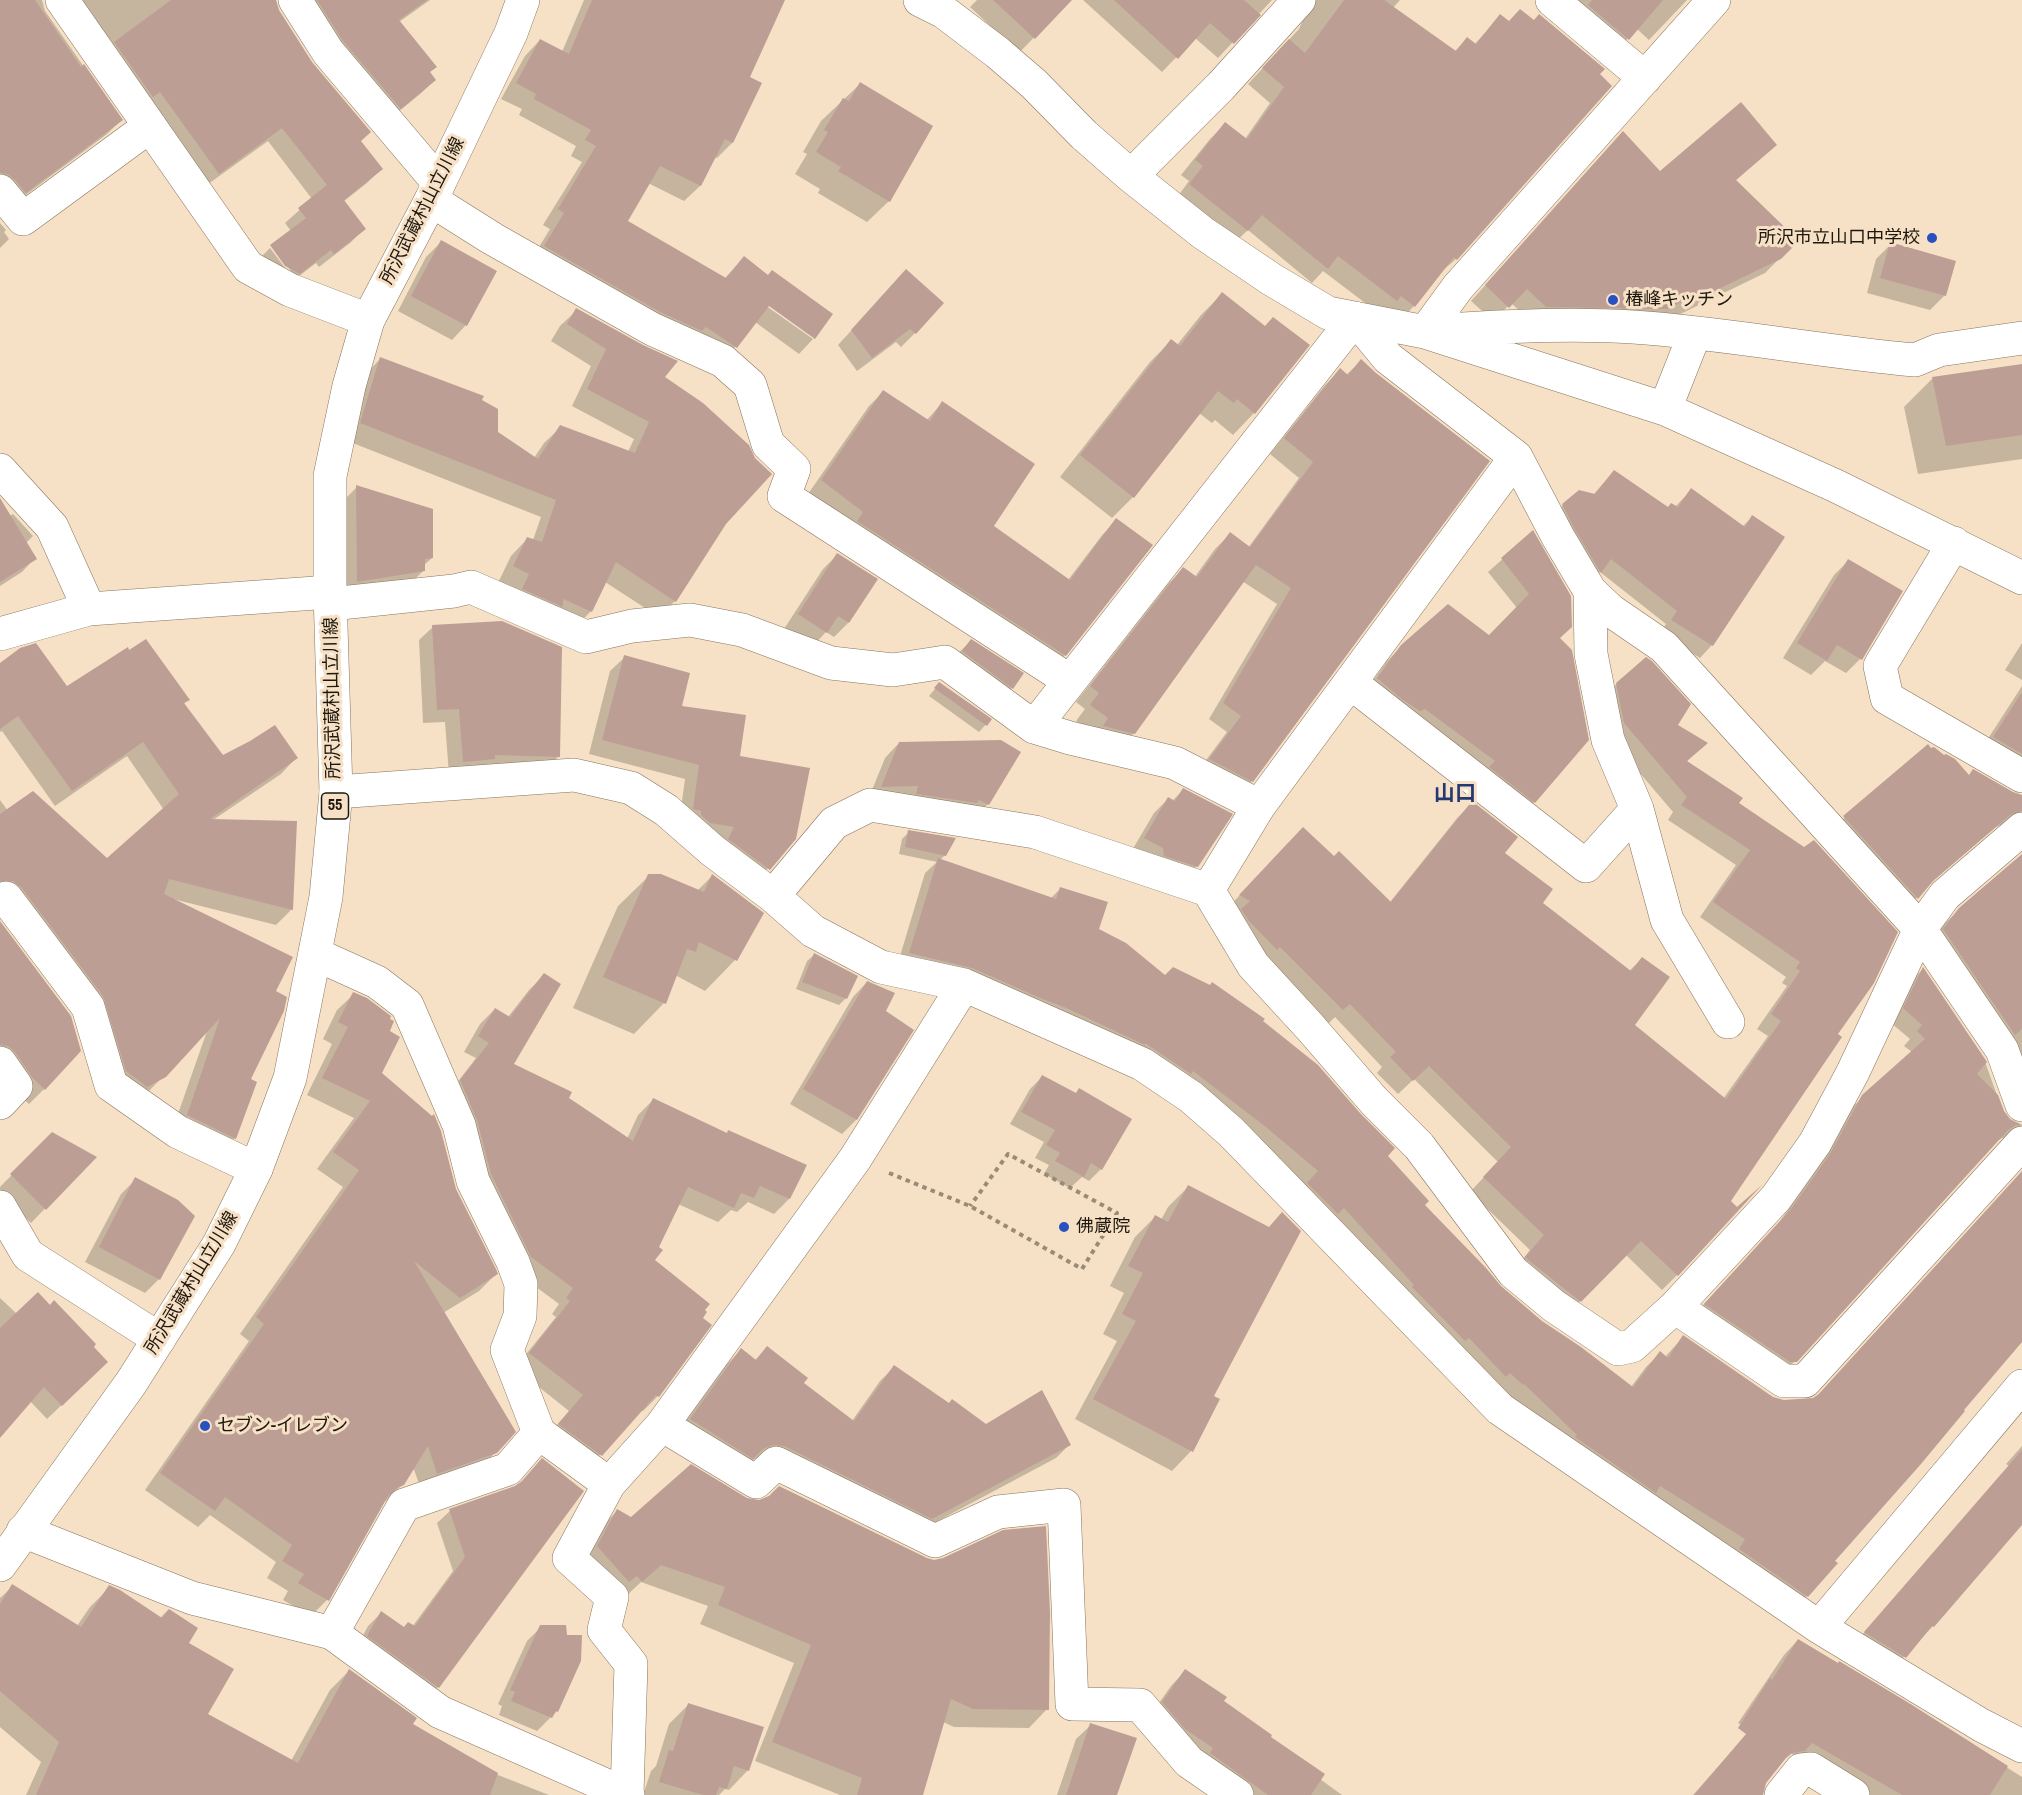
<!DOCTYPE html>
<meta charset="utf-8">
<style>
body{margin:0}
canvas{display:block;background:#f6e1c6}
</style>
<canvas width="2022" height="1795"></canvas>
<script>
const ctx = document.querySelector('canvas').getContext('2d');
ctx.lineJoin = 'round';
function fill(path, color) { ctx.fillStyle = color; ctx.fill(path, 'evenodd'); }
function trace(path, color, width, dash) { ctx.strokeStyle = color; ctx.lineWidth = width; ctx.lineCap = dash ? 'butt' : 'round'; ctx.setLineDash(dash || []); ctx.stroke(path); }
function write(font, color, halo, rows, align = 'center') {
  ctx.font = font + ' "Archivo Narrow","Noto Sans JP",sans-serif'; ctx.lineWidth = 6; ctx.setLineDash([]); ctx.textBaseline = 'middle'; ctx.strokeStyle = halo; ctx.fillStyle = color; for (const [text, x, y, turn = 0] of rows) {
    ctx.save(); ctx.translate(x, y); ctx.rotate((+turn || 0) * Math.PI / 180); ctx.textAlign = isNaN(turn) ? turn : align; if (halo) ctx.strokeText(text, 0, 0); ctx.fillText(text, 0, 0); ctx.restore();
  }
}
fill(new Path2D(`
 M0,0H42L45,11L121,120L107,134L11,206L0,193Z
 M59,0H266L360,142L381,169L367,183L343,202L364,229L350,243L319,267L316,263L285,287L257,261L270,248L289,273L291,271L272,246L291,231L285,223L312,199L268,141L204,187Z
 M312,0H430L399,22L435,80L420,94L386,122Z
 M584,0H781L748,77L732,143L717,158L714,157L700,186L684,201L648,183L626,221L724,279L744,258L768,276L831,314L814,339V336L764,301L762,303L813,339L799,354L755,322L735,347L720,363L530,262L550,229L543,225L582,162L571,156L576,146L519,115L522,109L501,99L525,56L540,40L562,52Z
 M977,0H1070L1019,53L970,7Z
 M1083,0H1272L1218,58L1195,38L1162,72Z
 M1294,0H1400L1393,8L1454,52L1467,39L1474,45L1500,16L1456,259L1440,273L1414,306L1399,321L1381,315L1323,271L1312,283L1248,230L1232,245L1175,200L1189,181L1181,175L1210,139L1225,124L1245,139L1270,103L1248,84L1299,29L1303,20Z
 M1548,0H1687L1649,40L1637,29L1613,54Z
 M860,84L889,201L867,222L818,193L820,189L795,174L807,154L803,152L821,121Z
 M1623,133L1660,173L1775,145L1735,181L1797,241L1765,273L1668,320L1531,321L1511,303L1493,321L1471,301Z
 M0,223L6,230L4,232L9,239L0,248Z
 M441,242L466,325L452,340L398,311L426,257Z
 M1891,244L1945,295L1930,310L1867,293L1876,259Z
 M906,271L915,333L901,347L896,342L857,371L838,345Z
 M1222,294L1264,327L1308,345L1254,413L1233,435L1215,420L1212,423L1199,413L1133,497L1112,518L1060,477L1150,362L1171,341L1177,345L1201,315Z
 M577,310L663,377L725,523L675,601L659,617L605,582L591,611L575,628L498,583L511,556L527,539L533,540L541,517L345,440L364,376L380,359L480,401L497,433L534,458L544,443L561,427L628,452L634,439L572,406L591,366L551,341L560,326Z
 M1361,361L1375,374L1252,781L1237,796L1195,775L1227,732L1209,719L1277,604L1242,581L1134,733L1118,749L1076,721L1085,709L1076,702L1168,584L1183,569L1194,578L1215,549L1230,534L1248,548L1299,478L1270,454L1325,385L1340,370L1346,375Z
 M2022,366V459L1918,474L1904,407L1932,379Z
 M883,392L926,421L942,403L992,526L1068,580L1103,534L1117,520L1065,655L1051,669L808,494L869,406Z
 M1614,471L1667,508L1675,507L1691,490L1742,527L1752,517L1712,645L1700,658L1660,633L1666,624L1600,572L1588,583L1551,518L1563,505L1593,495Z
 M357,487L432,558L423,566L424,570L402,592L336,603L335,509Z
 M13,514L33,536L26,543L35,558L22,572L0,586V523Z
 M1533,532L1558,638L1534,802L1521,815L1365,692L1387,661L1402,646L1489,637L1517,608L1488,572Z
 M837,555L848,623L834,637L826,632L812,647L784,629L823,569Z
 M1849,560L1860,659L1846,673L1825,661L1811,675L1783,658L1834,575Z
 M433,627L559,756L545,770L449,775L445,722L423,723L419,640Z
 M971,641L1012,688L998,702L956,655Z
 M2022,643V680L2005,670Z
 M625,657L738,757L795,838L754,884L679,823L685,779L589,754L610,671Z
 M0,665L67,688L188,699L183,705L222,757L296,758L281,774L213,820L292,909L276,925L173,899L274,992L248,1080L235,1138L219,1154L172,1131L207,1031L148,1092L130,1102L88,1012L0,898V800L8,811L107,860L164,810L127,756L55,806L2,731L0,732Z
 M939,684L990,720L979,732L929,696Z
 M1617,684L1676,726L1691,757L1686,762L1737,803L1836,1034L1729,1201L1737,1209L1744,1203L1677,1275L1662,1290L1626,1255L1566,1315L1512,1273L1530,1250L1470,1192L1498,1162L1414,1079L1398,1094L1377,1073L1382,1067L1335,1017L1328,1024L1265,960L1226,910L1288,843L1334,858L1390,902L1458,817L1472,803L1503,853L1541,903L1629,971L1642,959L1633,1025L1723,1099L1768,1036L1757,1029L1787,986L1782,983L1786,977L1700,917L1736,865L1668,820L1673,812L1610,738L1602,698Z
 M2022,686V777L1980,751Z
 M899,743L988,804L974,819L868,800L885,758Z
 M1928,747L1968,776L2022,796V830L2003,824L1994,828L1927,886L1904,912L1830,830Z
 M1183,790L1197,866L1182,881L1131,852L1154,813L1169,798L1172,801Z
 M909,832L945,855L940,860L1051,898L1061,888L1097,930L1164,977L1261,1021L1386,1156L1423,1206L1500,1287L1541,1322L1631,1387L1646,1367L1660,1353L1665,1357L1683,1337L1773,1398L1784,1401H1805L1816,1397L2022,1172V1340L1833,1561L1807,1596L1793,1609L1510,1396L1179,1084L897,966L925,873L937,862L899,854L902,839Z
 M2022,856V1100L1930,944L1945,923L1960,909Z
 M649,876L697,891L712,876L735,960L705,991L675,975L664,1003L634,1034L573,1008L618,906Z
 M0,939L44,1089L29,1104L17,1093L0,1068Z
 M814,955L846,998L839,1005L796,989L807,961Z
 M1923,969L1984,1059L2003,1112L2009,1120L2018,1125H2022V1144L2012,1138H2002L1996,1142L1782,1375L1691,1318L1778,1224L1817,1169L1848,1111L1912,1052L1904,1046L1910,1039L1891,1023L1910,982Z
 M544,975L512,1065L627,1139L638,1115L653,1100L726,1135L805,1166L789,1199L774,1214L748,1202L737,1212L731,1210L718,1222L678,1204L653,1260L700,1318L709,1325L658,1396L643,1411L641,1410L586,1470L544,1440L569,1411L515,1368L556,1317L552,1314L559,1304L516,1272L446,1097L476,1058L464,1052L480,1024L495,1009L508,1017L529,990Z
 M867,982L884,1012L912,1030L856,1120L842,1134L790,1104L853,997Z
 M354,994L388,1031L380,1073L455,1190L496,1274L479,1291L443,1313L496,1452L479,1469L421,1489L413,1467L403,1484L386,1501L382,1503L327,1600L311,1616L283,1600L288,1591L267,1578L276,1562L210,1515L198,1527L145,1490L249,1341L240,1334L343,1187L317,1169L354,1118L307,1095L332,1044L323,1039L337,1010Z
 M1043,1076L1101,1169L1089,1181L1082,1177L1070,1188L1044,1174L1049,1165L1035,1158L1044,1142L1010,1124L1030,1089Z
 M52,1134L95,1157L31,1223L0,1193V1187Z
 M136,1179L159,1279L145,1293L85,1262L121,1194Z
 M1188,1187L1212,1397L1191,1451L1172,1471L1075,1419L1117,1341L1103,1334L1124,1293L1110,1286L1135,1237L1155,1217L1161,1220L1168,1207Z
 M0,1298L17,1314L92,1347V1376L47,1419L30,1401L0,1436Z
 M767,1348L802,1383L852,1421L880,1381L894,1367L948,1404L986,1426L1070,1444L1056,1458L917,1532L757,1458L747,1463L677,1433L727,1364L741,1350L755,1360Z
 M2022,1446V1523L1933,1626L1893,1668L1854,1644L2009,1466L2006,1464Z
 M515,1488L438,1687L425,1700L356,1649L368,1626L381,1613L404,1629L412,1627L453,1571L437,1523L450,1511Z
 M617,1511L1047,1709L1029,1728L954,1727L943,1722L921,1795H840L755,1761L794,1663L700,1624L708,1606L641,1582L623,1599L579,1565L598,1530Z
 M13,1586L77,1626L90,1607L110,1587L160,1618L168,1610L196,1628L186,1644L206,1715L291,1761L330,1690L349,1671L411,1724L498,1775L549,1795H26L41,1762L0,1727V1598Z
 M541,1627L557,1711L537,1731L499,1715L502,1706L498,1704L527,1641Z
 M1798,1640L1908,1705L2022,1777V1795H1863L1738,1723L1784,1655Z
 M1185,1671L1320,1779L1342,1795H1234L1149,1717L1171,1686Z
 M688,1705L748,1770L729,1790L725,1789L719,1795H643L651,1771L656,1766L669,1724Z
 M1091,1725L1116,1795H1057L1076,1739Z
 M1739,1743L1765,1783L1761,1795H1693Z`), '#0003');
fill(new Path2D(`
 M0,0H35L81,67L84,64L123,120L26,193L14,179L7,174L0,173Z
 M171,0H276L279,10L312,62L371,132L361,141L383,169L344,200L366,229L334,254L331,250L300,274L285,266L270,245L306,218L298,208L327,185L282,128L219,174L160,92L153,97L114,42Z
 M317,0H427L399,20L437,67L430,72L436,80L401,109L343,41Z
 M592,0H785L750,77L762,83L733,143L725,139L701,186L660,166L628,221L726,278L744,256L768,275L772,270L833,314L815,339L769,306L737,348L706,327L702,331L660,312L544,246L564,213L558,209L596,146L585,140L591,130L534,99L536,94L516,83L540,39L569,54Z
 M993,0H1072L1035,39Z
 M1114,0H1244L1261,15L1234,44L1210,23L1178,59Z
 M1344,0H1384L1456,51L1467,37L1476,44L1500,14L1509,21L1520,9L1534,20L1539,14L1605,69L1600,74L1612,86L1457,260L1454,257L1415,307L1401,296L1397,301L1338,256L1328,269L1262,215L1248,231L1189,184L1203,166L1195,160L1225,122L1247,139L1284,87L1262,68L1289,39L1305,53Z
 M1592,0H1663L1629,40L1588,5Z
 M860,82L933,126L890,202L838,171L841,167L816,152L828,132L824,130L843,98L849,101Z
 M1741,102L1777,145L1736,180L1799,241L1781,259L1683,306L1681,302L1668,309L1546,307L1527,289L1509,308L1485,285L1623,131L1660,171Z
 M441,240L497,271L467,326L411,296Z
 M1890,242L1956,261L1946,296L1880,278Z
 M906,269L944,303L916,334L910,329L872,358L851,330Z
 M1222,292L1265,326L1273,317L1310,345L1255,414L1237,399L1234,403L1218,391L1134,498L1080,455L1171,339L1180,346Z
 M576,308L643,345L678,361L665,377L703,403L749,445L755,458L772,474L726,524L676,602L616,562L592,612L563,599V607L522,589L529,574L513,566L527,537L542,542L556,500L360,423L380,357L484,396L482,400L498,409V432L538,459L560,425L635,453L649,422L587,389L606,349L567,324Z
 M1361,359L1376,373L1490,461L1253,782L1209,759L1241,716L1223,703L1291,588L1256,565L1135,734L1103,726L1108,718L1090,705L1099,693L1090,686L1183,567L1197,577L1230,532L1250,547L1313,462L1284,438L1340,368L1348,375Z
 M2022,364V435L1946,446L1932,377Z
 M883,390L930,421L942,401L1035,464L994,526L1070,580L1116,518L1153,545L1066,656L857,521L863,512L821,480Z
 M1614,470L1668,507L1671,503L1678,507L1691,488L1745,527L1752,515L1785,537L1713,646L1671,620L1677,611L1611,559L1601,573L1574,528L1562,504L1579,490L1595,494Z
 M356,485L433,509V558L425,559V571L357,582Z
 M0,498L37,559L0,582Z
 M1533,530L1571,596L1572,627L1560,638L1572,650L1589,740L1535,803L1489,767L1495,761L1425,709L1420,711L1403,700L1377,678L1401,645L1448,604L1489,635L1529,594L1501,558Z
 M837,553L878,579L849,623L838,616L827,633L798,614Z
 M1848,559L1903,591L1862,660L1837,645L1827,661L1797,643Z
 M502,621L562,647L560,757L495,755V759L463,762L459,709L437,710L432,625Z
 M146,639L190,700L184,703L223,755L250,741L275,725L298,758L210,819L297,821L293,910L169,879L164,894L293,957L276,991L287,997L284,1011L251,1079L257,1082L236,1139L187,1115L220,1018L166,1077L147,1087L126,1071L103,996L21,887L13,881H0V814L33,791L107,858L179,794L143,742L72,791L18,716L0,729V663L20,648L36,643L67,686L128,647L129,650Z
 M971,639L1024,673L1013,689L962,651Z
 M624,655L690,673L682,706L746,715L740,756L810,768L796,839L770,870L728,839L734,827L710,823L701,815V811L693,809L699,765L602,740Z
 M1646,657L1652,661L1691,704L1678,725L1708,743L1687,761L1743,798L1739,803L1804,847L1814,840L1898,932L1874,983L1838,1034L1842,1037L1731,1201L1737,1207L1763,1184L1761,1186L1678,1276L1641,1241L1581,1302L1527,1259L1525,1257L1544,1235L1483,1177L1511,1147L1429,1066L1413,1081L1390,1057L1396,1052L1350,1004L1343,1010L1280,947L1277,950L1249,921L1241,909L1250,901L1239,895L1303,827L1334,856L1339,851L1391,902L1472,801L1518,837L1505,853L1553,889L1543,903L1631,971L1642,957L1670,977L1635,1025L1726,1099L1781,1021L1771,1014L1800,971L1796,968L1800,962L1713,902L1750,850L1681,805L1687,797L1624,723L1616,683Z
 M939,682L992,719L987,726L934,688Z
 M2022,692V754L1993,737Z
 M1001,740L1021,752L989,805L979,800L977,803L916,794L918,786L881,787L899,742Z
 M1928,744L1931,748L1934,747L1944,755L1946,754L1955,759L1969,775L1973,769L2013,792L2022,795V811L2010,815L1933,881L1918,899L1843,816Z
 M1183,788L1233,814L1198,867L1164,856L1163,848L1144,838L1168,797L1175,801Z
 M908,830L956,838L946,856L905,847Z
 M2022,854V1029L2015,1035L1943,929L1959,908Z
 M938,858L1056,899L1060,887L1108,902L1099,929L1126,943L1165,975L1173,967L1210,985L1212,982L1265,1019L1263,1021L1318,1065L1360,1113L1395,1148L1388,1156L1429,1201L1425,1205L1486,1268L1501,1286L1542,1321L1581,1347L1633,1387L1660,1351L1668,1358L1683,1335L1773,1397L1784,1400L1813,1398L1819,1394L2022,1171V1342L1964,1410L1965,1411L1921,1464L1835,1561L1838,1563L1808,1597L1739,1549L1745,1539L1660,1486L1656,1493L1575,1437L1577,1435L1524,1384L1523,1385L1510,1373L1506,1377L1469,1338L1465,1341L1412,1287L1414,1285L1344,1208L1338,1214L1307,1183L1318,1171L1266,1127L1193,1071L1191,1074L1145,1043V1045L1064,1007L1045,1000L972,968L909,953Z
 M648,874H661L704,892L712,874L764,913L737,961L699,942L696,952L687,949L666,1004L603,977Z
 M0,921L71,1016L81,1051L45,1090L32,1077L15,1052L8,1046L0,1045Z
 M814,953L858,976L847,999L802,982Z
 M1923,967L1985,1059L1987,1062L1977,1074L1998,1095L2004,1111L2010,1119L2022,1125H2016L2008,1130L1797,1362H1790L1704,1304L1791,1209L1830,1154L1862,1095L1925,1039L1917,1031L1922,1025L1903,1008Z
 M544,973L561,984L514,1064L572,1092L569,1098L633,1141L653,1098L727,1133L728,1130L807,1165L790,1199L760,1186L754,1198L741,1193L734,1208L688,1187L659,1247L663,1250L655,1260L710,1304L705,1310L707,1312L703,1318L712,1325L659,1397L656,1395L602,1456L558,1424L583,1395L529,1353L570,1301L566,1298L573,1288L531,1257L491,1174L477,1120L460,1080L489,1043L478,1036L495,1008L510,1017Z
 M867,981L895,993L886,1011L914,1030L857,1120L803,1089Z
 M353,992L367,998L391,1016L390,1019L394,1021L390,1031L400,1037L382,1073L432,1116L434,1114L441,1131L456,1189L496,1269L498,1274L460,1298L414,1261L516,1432L497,1453L437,1474L428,1446L404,1485L397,1488L388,1496L329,1601L298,1583L304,1574L282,1561L292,1545L225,1497L215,1511L160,1473L264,1324L256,1317L359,1170L333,1152L370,1101L322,1078L348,1027L338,1022Z
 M1042,1075L1076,1093L1079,1088L1132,1119L1102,1170L1091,1163L1084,1177L1055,1161L1060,1153L1046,1145L1055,1130L1021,1112Z
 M52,1132L97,1157L46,1210L10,1174Z
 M135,1177L178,1200L195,1216L160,1280L99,1247Z
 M1188,1185L1269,1227L1282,1212L1301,1231L1214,1396L1220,1399L1193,1452L1093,1399L1136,1321L1122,1314L1143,1273L1128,1266L1155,1215L1168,1222Z
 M38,1292L50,1305L54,1300L96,1344L94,1347L108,1362L62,1406L44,1387L0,1438V1328Z
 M767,1346L808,1378L804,1383L854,1421L894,1365L949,1403L952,1399L986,1424L1042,1390L1071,1445L932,1519L784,1446L773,1445L763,1449L753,1459L690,1419L741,1348L756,1360Z
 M2022,1450V1525L1934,1627L1932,1626L1906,1658L1864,1632Z
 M542,1458L584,1491L439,1688L367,1636L381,1611L404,1627L408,1622L415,1626L465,1557L449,1509L515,1486L522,1481Z
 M691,1464L747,1498L759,1500L769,1496L779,1486L927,1558L934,1560L943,1558L1003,1530L1046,1526L1050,1612L1049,1710L973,1709L951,1699L923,1795H857L862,1778L772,1742L811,1645L718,1605L725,1587L661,1565L642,1582L637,1576L629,1582L597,1546L617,1509L631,1517Z
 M12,1584L81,1627L109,1585L120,1590L162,1618L169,1609L198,1628L189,1643L234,1669L208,1714L298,1763L349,1669L417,1718L413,1724L498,1773L490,1795H36L59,1742L0,1691V1604Z
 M540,1625H566L567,1635H582L581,1661L558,1712L556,1711L552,1718L511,1701L515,1692L510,1690Z
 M1798,1639L1838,1663L1839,1661L1909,1703L2008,1766L1990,1795H1902L1812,1743L1805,1751L1792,1753L1786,1758L1766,1783L1763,1795H1694L1746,1734L1738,1728L1770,1678L1772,1680Z
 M1185,1669L1227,1697L1224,1701L1272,1735L1271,1737L1325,1774L1311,1795H1268L1210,1753L1213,1748L1185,1729L1162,1702Z
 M688,1703L764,1727L749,1771L734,1766L727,1789L719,1787L716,1795H703L659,1782L669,1750L673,1751Z
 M1090,1723L1137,1738L1117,1795H1066Z`), '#bd9e94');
const minor = new Path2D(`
 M62,0L248,267L290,290L368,320
 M295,0L328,52L439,183
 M920,0L944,12L998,53L1034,84L1084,135L1131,176L1203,233L1271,279L1328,313L1425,332L1665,409L1836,486L2022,578
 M1552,0L1645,78
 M1131,176L1221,86L1299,0
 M0,191L23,219L150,126
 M431,200L493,239L652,329L723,361L750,385L768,444L794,469L784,496L1070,681
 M1445,330C1507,326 1571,323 1633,327C1727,333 1821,352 1915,360L1939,350L2022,338
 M1425,332L1458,287L1714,0
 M1665,409L1695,333
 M0,470L52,527L89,609
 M1954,543L1880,666L1887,698L2022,776
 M1590,591L1591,654L1608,740L1637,809L1667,920L1728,1022
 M331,604L454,591L471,587L586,637L632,626L690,620L742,630L831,663L893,670L945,662L1034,727L1070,738L1175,763L1259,806
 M0,634L89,609L330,592
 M1351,683L1586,866L1637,809
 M1034,727L1355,318L1388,358L1516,457L1558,537L1590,591L1610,610L1664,647L1920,929L2002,1050L2022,1105
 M336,792L574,775L631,788L666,810L713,851L773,896L813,931L881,967L964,985L1142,1064L1191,1097L1231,1132L1500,1409L1819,1627L1981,1725L2022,1746
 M1208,890L1253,965L1310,1027L1374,1101L1419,1146L1513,1272L1554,1306L1618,1349L1632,1346L1675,1307L1776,1198L1815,1143L1853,1072L1920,929L1945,895L2022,829
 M773,896L834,823L870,805L1035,832L1208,890L1259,806L1516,457
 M6,898L88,1007L111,1085L178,1132L256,1169
 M315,954L377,982L407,1005L459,1125L473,1181L513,1262L521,1284L520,1316L507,1350L539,1433L609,1484
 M964,985L855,1159L662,1425L756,1482L776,1463L935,1541L998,1512L1064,1505L1072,1704L1140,1705L1189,1762L1237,1795
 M0,1063L16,1086L0,1103
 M0,1207L28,1255L159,1339
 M1675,1307L1784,1381H1805L2022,1143
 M23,1531L192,1598L332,1633L440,1712L628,1795
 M1819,1627L2022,1386
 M332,1633L404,1505L508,1469L539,1433
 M627,1795L631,1664L604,1630L612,1597L569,1558L609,1484L662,1425
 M1781,1795L1801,1770L1811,1769L1853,1795`);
const major = new Path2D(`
 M0,1565L131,1383L219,1244L256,1169L290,1078L326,897L336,792L330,592V476L349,386L368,320L431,200L511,33L523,0`);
trace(minor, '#87745c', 34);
trace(major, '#87745c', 34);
trace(new Path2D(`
 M889,1173L970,1206L1082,1269L1117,1213L1008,1154L970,1206`), '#9a8b77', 4, [4.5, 4.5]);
trace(minor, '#fff', 33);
trace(major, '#fff', 33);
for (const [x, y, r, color] of [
 [1932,238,6,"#2850bf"],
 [1613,300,6,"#2850bf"],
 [1064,1227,6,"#2850bf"],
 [205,1426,6,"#2850bf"]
]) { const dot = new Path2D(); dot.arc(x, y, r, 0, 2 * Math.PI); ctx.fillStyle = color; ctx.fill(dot); trace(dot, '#f6e1c6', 2); }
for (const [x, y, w] of [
 [335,806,27]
]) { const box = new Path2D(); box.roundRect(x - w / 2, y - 13, w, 26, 4.5); ctx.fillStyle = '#f6e1c6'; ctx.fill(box); trace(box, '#1e170d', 1.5); }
write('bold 16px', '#1e170d', null, [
 ["55",335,806]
]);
write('18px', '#1e170d', '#f6e1c6', [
 ["所沢武蔵村山立川線",423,211,-63],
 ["所沢武蔵村山立川線",333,698,-91],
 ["所沢武蔵村山立川線",192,1283,-59]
]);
write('18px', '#1e170d', '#f6e1c6', [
 ["所沢市立山口中学校",1920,238,"right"],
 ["椿峰キッチン",1625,300],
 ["佛蔵院",1076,1227],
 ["セブン-イレブン",217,1426]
], 'left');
write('bold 21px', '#223971', '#f6e1c6', [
 ["山口",1455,794]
]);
</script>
